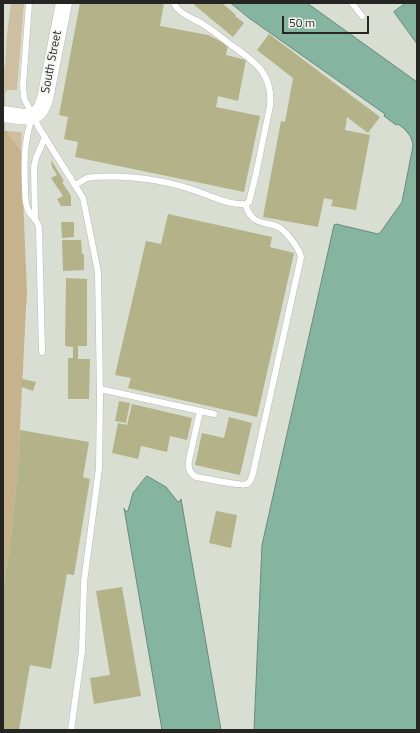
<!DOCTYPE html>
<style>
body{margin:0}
#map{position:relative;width:420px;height:733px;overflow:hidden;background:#e5e7e3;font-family:"Titillium Web",sans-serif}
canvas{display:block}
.frame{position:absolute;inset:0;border:4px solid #252524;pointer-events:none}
.scale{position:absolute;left:282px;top:16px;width:87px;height:18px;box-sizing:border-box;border:2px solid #252524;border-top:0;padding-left:5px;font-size:12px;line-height:14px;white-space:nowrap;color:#252524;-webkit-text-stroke:3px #f2f4f0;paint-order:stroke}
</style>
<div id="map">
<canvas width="420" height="733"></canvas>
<div class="frame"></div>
<div class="scale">50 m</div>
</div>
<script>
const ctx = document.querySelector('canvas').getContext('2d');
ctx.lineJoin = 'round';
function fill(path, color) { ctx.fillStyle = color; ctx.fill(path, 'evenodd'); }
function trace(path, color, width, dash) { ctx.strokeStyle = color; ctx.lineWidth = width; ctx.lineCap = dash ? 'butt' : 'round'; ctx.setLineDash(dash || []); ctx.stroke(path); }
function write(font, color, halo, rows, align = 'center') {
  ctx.font = font + ' "Titillium Web",sans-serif'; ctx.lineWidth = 3.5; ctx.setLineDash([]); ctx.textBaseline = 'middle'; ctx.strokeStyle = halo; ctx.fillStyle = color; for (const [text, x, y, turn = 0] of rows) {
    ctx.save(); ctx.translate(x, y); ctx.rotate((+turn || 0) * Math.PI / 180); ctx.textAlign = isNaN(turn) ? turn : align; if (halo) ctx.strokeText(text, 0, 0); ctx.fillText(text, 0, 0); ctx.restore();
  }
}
fill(new Path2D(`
 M3,3H231L249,18L385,114L384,116L396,125L398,124L405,129L412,138L413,149L402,202L380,233L378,234L336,224L333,226L262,545L254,730H3V586L11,538L27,309L14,140L7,131L5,130V66H3Z
 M307,3H406L394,12L417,44V82Z`), '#d9ded3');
fill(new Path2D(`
 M11,3H24L17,90H8L5,93V130H3V66H5L7,35Z
 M7,131L22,132L21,151Z`), '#cebfa2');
fill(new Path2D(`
 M3,130L7,131L21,151L27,292L18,466L11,538L3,586Z`), '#c6b38c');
const water = new Path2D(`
 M231,3H307L417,82V730H254L262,545L334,225L336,224L378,234L380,233L402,202L413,146C412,135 406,130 398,124L396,125L384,116L385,114L249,18Z
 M406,3H417V46V44L394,12Z
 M147,476L166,487L178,502L180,501L181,499L221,730H162L124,508L125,511H128L133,493Z`);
fill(water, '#85b4a1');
trace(water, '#68897c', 1);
fill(new Path2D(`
 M80,3H164L160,26L208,35L228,45L226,55L246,60L238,101L218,96L216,107L260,116L244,192L75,157L78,142L64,139L68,117L59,115Z
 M192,3H222L236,15L235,16L244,23L233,37Z
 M269,34L380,117L368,133L347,117L345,130L370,135L356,210L331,206L333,200L324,198L318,227L263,217L281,121L285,122L293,78L257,50Z
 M51,160L64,181L62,182L71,196V206H61L57,199L63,196L51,178L57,175L52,167Z
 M168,214L272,237L270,247L294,253L257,417L128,388L131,378L115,375L146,241L161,244Z
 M61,222H74V237L62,238Z
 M62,240H81L82,254H84V270L63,271Z
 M66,278L87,279V346H78V359H90L89,399H68V358H73V347L65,346Z
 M22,379L36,382L33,391L22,387Z
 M119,401L130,403L126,423L115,421Z
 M132,404L192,418L187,440L170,436L167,452L141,446L138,459L112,453L118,423L127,425Z
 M229,417L252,423L240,475L195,465L202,433L224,438Z
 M20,430L89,442L83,477L90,479L74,575L67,574L51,669L30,665L19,730H3L4,597L3,586L11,538L18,466Z
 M216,511L237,515L231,548L209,543Z
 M122,587L141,696L94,704L90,678L110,675L96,591Z`), '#b4b288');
const service = new Path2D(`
 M29,3L23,85L24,98L39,128L83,198L98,272L100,395L99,468L84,582L82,651L71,730
 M352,3L362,16
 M32,118C24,140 24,163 25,186C25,193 25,201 27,207C29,216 38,219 39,228L42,352
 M75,185L87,178L93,177C130,175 167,180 202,193C212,197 240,209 249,202L256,174L270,106C273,73 255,62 231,45C221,37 212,30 201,23C192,18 178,13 174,3
 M35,219L34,167L36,158L45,137
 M100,389L214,414
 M200,411L189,460C188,468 189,473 196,477C205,478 241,487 247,484C251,482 252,477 253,473L301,257C299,248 285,229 276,226C269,223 259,224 253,218C249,215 247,209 245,204`);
const tertiary = new Path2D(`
 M3,114C23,116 38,124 45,99L64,3`);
trace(service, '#b9bab7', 7);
trace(tertiary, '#b9bab7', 17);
trace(service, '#fff', 6);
trace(tertiary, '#fff', 16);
write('12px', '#252524', '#f2f4f0', [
 ["South Street",52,62,-79]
]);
</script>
